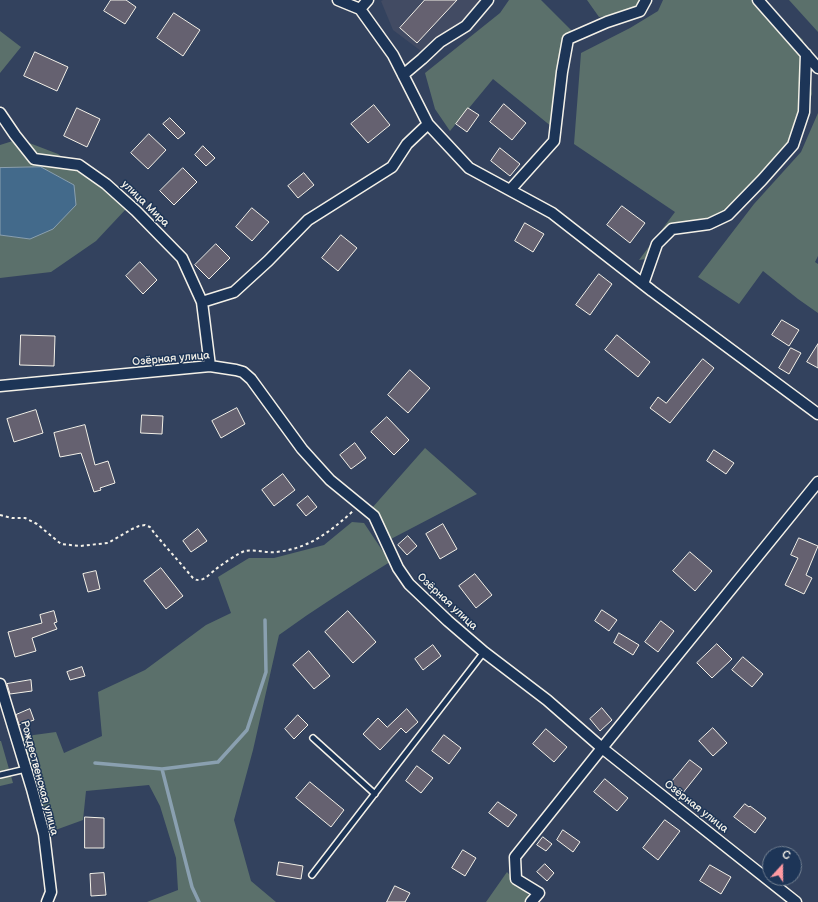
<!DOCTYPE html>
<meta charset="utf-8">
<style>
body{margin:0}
#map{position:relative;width:818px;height:902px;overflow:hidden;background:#33425e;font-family:"Balsamiq Sans",sans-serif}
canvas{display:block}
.north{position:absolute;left:762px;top:846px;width:40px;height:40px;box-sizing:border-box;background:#1d3557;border:1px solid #738091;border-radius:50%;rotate:21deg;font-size:11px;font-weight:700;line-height:16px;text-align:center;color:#f4f1e8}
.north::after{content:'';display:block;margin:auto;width:14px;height:18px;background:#ff9aa2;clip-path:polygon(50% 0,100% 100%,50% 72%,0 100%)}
</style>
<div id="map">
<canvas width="818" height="902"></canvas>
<div class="north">С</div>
</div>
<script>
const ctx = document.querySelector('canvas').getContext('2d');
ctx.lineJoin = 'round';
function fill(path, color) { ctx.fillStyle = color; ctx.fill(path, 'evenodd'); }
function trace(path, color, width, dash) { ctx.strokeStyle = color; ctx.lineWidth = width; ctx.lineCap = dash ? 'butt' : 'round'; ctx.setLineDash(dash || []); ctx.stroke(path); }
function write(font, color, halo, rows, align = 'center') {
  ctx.font = font + ' "Balsamiq Sans",sans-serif'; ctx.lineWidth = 3; ctx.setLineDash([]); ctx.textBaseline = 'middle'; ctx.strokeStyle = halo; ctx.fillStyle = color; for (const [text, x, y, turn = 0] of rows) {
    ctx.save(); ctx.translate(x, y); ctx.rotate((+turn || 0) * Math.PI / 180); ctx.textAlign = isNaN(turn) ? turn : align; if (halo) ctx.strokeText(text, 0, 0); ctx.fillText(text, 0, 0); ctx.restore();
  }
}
fill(new Path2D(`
 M383,0H489L425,54L393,30L381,1Z`), '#424b63');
fill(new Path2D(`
 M509,0H541L573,32L557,131L493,79L450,131L435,109L425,73L500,13Z
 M587,0H647L633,13L599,17Z
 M663,0H763L803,40L812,94L792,147L731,217L670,232L652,258L639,260L675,212L574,144L581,53L630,28L658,11Z
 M789,0H818V32Z
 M0,31L21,47L0,73Z
 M818,113V256L815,262L818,264V313L798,299L763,271L739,304L698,277L754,204L801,152Z
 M19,139L58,154L98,185L126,209L96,241L51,272L0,278V235L30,239L74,185L41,167L0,168V145Z
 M425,448L477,494L389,540L372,508Z
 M352,522L364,523L390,562C352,585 315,609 279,635L253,750L234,820L251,881L276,902H147L178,890L176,858L160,806L149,785L86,791L83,820L50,832L19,737L56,732L64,753L102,736L98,692L145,670L206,625L231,613L218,577L249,558H274L324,545Z
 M0,741H1L13,783L0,786Z
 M507,872L535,902H486Z`), '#5b706b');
const water = new Path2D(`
 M41,167L74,185L76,205L53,229L30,239L0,235V168Z`);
fill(water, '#436a8b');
trace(water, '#8aa0b0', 1);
trace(new Path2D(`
 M95,763L162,769L192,887L199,902
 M162,769L218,762L247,730L266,672L265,620`), '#8aa0b0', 3.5);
const building = new Path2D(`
 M111,0H126L136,7L125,24L104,11Z
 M425,0H457L417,43L400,28Z
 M174,13L200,30L183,56L157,38Z
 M35,52L68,67L57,91L24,76Z
 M504,104L526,123L512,140L490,122Z
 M374,105L390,125L368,143L351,124Z
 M77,108L100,119L87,147L64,136Z
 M468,108L479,115L467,132L456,124Z
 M170,118L185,133L178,139L163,124Z
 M149,134L166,150L148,169L131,153Z
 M203,146L215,158L206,166L195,155Z
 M500,148L520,164L510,176L491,161Z
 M183,168L197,182L174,205L160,191Z
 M304,173L314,185L298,198L288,186Z
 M622,206L645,223L630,243L607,225Z
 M252,208L269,222L252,241L236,227Z
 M525,223L544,234L533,252L515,241Z
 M341,235L357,248L338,271L322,258Z
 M216,244L230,258L209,279L195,265Z
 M140,262L157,280L143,294L126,276Z
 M599,274L612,284L590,315L576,305Z
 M782,320L799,330L789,346L772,335Z
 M21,335L55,336L54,366L20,365Z
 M617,335L650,362L638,377L605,350Z
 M818,344V368L807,362Z
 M791,348L801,353L789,374L779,368Z
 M703,359L714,368L670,423L650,408L658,397L666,403Z
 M410,370L430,388L408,413L388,395Z
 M237,408L245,424L221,438L212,421Z
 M36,410L43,433L14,442L7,419Z
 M142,415L163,416L162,434L141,433Z
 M387,417L409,440L394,455L371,432Z
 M85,425L95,465L108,461L115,483L100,488L101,490L94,492L81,453L60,457L54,433Z
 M355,443L366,458L351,469L340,455Z
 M714,450L734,463L726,474L707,461Z
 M283,474L295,490L274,506L262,490Z
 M308,496L317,507L306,516L297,505Z
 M443,524L457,549L440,559L426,534Z
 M198,529L207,541L191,552L183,541Z
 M408,536L417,546L407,555L398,545Z
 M799,538L818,546L806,575L812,578L804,594L785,585L798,558L791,555Z
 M690,552L712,571L695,591L673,571Z
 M161,568L183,596L166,609L144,581Z
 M96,571L100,589L88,592L83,574Z
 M475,574L492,595L476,608L459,586Z
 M602,610L617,620L609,631L595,621Z
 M54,611L57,622L54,623L57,629L32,638L36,651L15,657L8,632L42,623L40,615Z
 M348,611L376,642L353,663L325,632Z
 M661,621L674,631L658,652L645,642Z
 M619,633L639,645L633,655L614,643Z
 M717,644L732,659L712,678L697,663Z
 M433,645L441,656L423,670L415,659Z
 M309,651L330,676L314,689L293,665Z
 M743,657L763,674L752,687L732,670Z
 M82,667L85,676L70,680L67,672Z
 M31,680L32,691L10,694L7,684Z
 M602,708L612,720L600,731L590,719Z
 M30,709L34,720L19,725L16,715Z
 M407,709L418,722L406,733L401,728L380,750L363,734L378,718L387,727Z
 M298,715L308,725L294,739L285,729Z
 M713,728L727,743L713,756L699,741Z
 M546,729L567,747L554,762L533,744Z
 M444,735L461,748L449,764L432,751Z
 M690,760L702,769L682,794L670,784Z
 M417,766L433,778L421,793L406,781Z
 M605,779L628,798L617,811L594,792Z
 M310,782L344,810L331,827L296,798Z
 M498,802L517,815L508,827L489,813Z
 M745,804L749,807L750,806L766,818L755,833L734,817Z
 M85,817L104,818V848H85Z
 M665,820L680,831L658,860L643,848Z
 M563,830L580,842L573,852L557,840Z
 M543,837L552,844L546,851L537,845Z
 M463,850L476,858L465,876L452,868Z
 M279,862L303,866L301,879L277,875Z
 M545,864L554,873L547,881L537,872Z
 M710,865L731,877L721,894L700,881Z
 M104,873L106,895L91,896L90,874Z
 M395,886L410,893L405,902H387Z`);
fill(building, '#656170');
trace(building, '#f4f1e8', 1);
const lane = new Path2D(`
 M313,738L375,794
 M0,775L26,769
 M312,875L484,652`);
const street = new Path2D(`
 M338,0L360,9L393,55L428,124L469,168L552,213L652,291L818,414
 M758,0L818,68
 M360,9L368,0
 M403,75L422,59L440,42L466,26L488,0
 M0,113L15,135L34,159L79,165L106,184L136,211L182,258L202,302L210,366
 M510,190L554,141L562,72L568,39L607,22L640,11L646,0
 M643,284L657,244L672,229L709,224L728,215L762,180L793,145L804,112L806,54
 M202,302L234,292L268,261L308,220L392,167L407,144L428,124
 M0,386L210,366L236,370L243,372L251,379L302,449L330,480L374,516L398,568L409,584L448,621L484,652L547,700L602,748L796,902
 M0,684L32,789L44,834L51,892L47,902
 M531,902L539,893L516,879L515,857L602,748L818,482`);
trace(lane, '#f4f1e8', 8);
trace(street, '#f4f1e8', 13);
trace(new Path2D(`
 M0,515L12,518H25L37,524L61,544L80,546L108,543L132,529L139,526L145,525L150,527L155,534L193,578C196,580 196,580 199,580C205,580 212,572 216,569C221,565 240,552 245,551C255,549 266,553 276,552C308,549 330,532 353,511`), '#f4f1e8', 2, [3, 3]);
trace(lane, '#1d3557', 5);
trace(street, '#1d3557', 10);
write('11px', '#f4f1e8', '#1d3557', [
 ["улица Мира",145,204,44],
 ["Озёрная улица",171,359,-5],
 ["Озёрная улица",447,602,43],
 ["Рождественская улица",39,778,75],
 ["Озёрная улица",696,807,38]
]);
</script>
